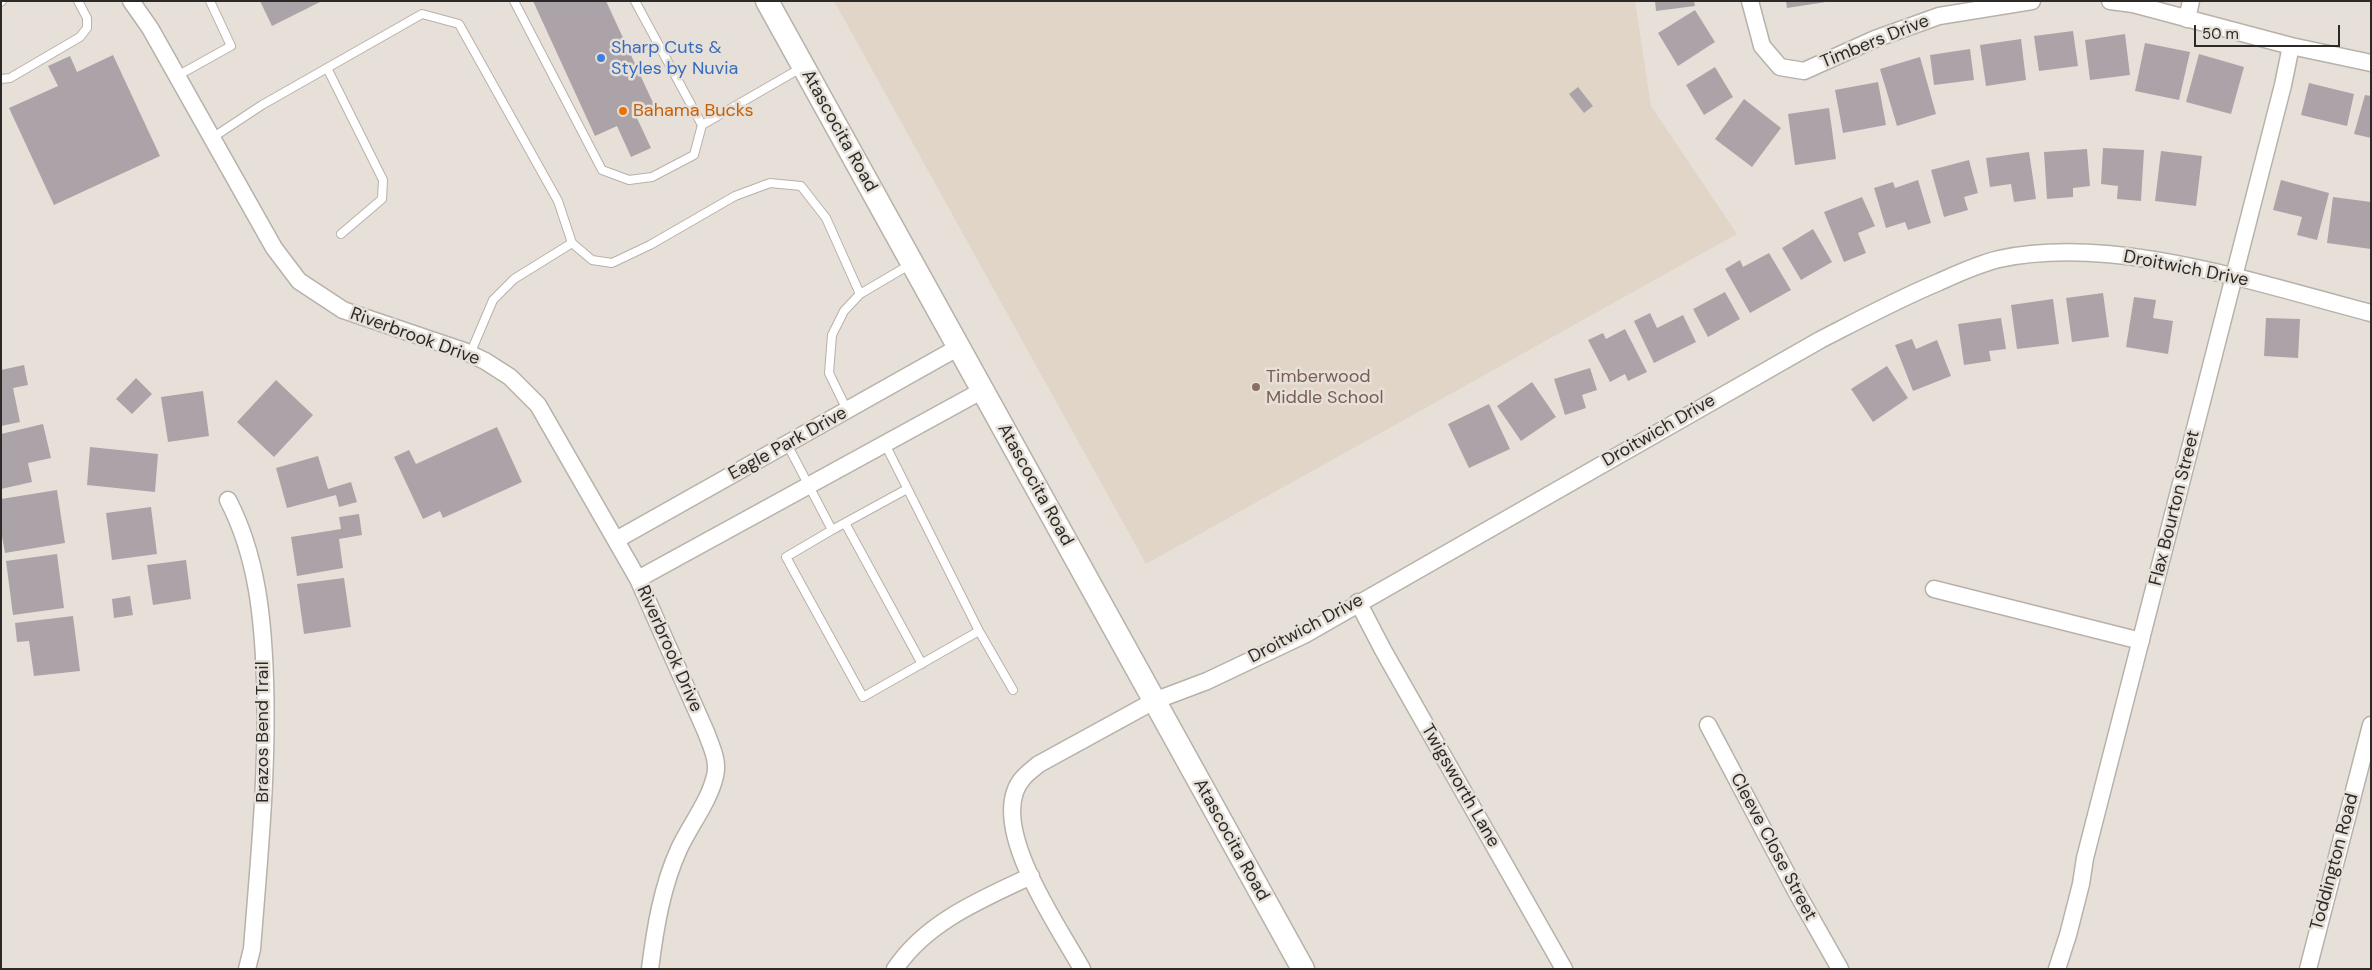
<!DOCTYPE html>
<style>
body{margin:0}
#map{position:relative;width:2372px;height:970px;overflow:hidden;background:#e7e0d9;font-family:"DM Sans",sans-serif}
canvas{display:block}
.frame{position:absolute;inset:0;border:2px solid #2c2a27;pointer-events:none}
.scale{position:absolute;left:2194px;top:25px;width:146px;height:22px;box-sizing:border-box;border:2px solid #2c2a27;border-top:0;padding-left:6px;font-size:15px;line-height:18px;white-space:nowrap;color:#2c2a27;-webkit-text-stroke:4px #e7e0d9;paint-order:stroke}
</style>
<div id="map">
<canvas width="2372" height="970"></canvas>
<div class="frame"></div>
<div class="scale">50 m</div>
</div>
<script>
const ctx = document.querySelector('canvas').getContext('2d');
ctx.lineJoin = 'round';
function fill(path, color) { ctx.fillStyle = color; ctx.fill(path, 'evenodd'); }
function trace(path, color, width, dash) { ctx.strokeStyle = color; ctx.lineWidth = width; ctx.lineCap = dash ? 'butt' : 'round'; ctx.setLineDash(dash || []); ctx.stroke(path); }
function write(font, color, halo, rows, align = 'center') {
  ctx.font = font + ' "DM Sans",sans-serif'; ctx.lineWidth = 5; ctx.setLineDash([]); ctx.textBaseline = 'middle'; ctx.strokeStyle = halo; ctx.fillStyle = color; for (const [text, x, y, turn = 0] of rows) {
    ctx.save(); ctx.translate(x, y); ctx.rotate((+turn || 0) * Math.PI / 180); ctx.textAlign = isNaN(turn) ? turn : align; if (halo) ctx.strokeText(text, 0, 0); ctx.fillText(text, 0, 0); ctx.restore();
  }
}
fill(new Path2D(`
 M834,1H1635L1651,106L1737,234L1146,564Z`), '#e1d5c8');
fill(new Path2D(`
 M260,1H322L272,26Z
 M533,1H606L655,107L636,116L651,148L631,157L617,126L595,136Z
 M1655,1H1694L1695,6L1656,11Z
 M1786,1H1826V2L1787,8Z
 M1695,10L1715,42L1678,66L1658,33Z
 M2073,31L2078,66L2039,71L2034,36Z
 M2125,34L2130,75L2090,80L2085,40Z
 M2021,39L2026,80L1986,86L1980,45Z
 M2145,43L2190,52L2179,100L2135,91Z
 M1970,49L1974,80L1934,85L1930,55Z
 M2199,54L2244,67L2231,114L2186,102Z
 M113,55L160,156L54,205L9,108L58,86L48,66L70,56L77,72Z
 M1920,57L1936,114L1897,126L1880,69Z
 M1715,67L1733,97L1704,115L1686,85Z
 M1878,82L1886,125L1843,133L1835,90Z
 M2309,83L2354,94L2347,126L2301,115Z
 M1578,87L1593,106L1584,113L1569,94Z
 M2365,95L2371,96V138L2354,134Z
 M1744,99L1781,128L1752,167L1715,139Z
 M1829,108L1836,159L1795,165L1788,114Z
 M2103,148L2144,150L2141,201L2117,199L2118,186L2101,184Z
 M2087,149L2090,186L2073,188V197L2047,199L2044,152Z
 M2161,151L2202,156L2196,206L2155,201Z
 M2029,152L2036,199L2014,202L2011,184L1990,187L1986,158Z
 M1969,160L1978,193L1964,197L1968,210L1944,217L1931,170Z
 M1918,180L1931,223L1908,230L1905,222L1886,228L1874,188L1893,182L1895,188Z
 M2281,180L2329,193L2317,240L2297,235L2302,217L2273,210Z
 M1862,197L1875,226L1858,233L1866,253L1844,262L1824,212Z
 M2333,197L2371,202V249L2327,243Z
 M1813,229L1832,262L1801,280L1782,248Z
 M1769,253L1791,290L1750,313L1725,269L1740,260L1743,267Z
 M1725,292L1740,319L1708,337L1693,309Z
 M2103,293L2109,337L2072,342L2066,298Z
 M2134,297L2156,300L2153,318L2173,321L2168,354L2126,347Z
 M2053,299L2059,344L2017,349L2011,305Z
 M1650,313L1657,328L1683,315L1696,342L1654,363L1634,321Z
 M2001,318L2006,349L1989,351L1991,361L1964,365L1958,324Z
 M2266,318L2300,319L2298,358L2264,356Z
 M1625,329L1647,372L1628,381L1625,374L1610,382L1588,340L1603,333L1606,339Z
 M1912,339L1916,349L1937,340L1951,376L1913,391L1895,345Z
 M24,365L28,385L13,388L20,422L1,426V370Z
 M1887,366L1908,398L1873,422L1851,389Z
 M1590,368L1597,390L1582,395L1586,408L1565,415L1554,379Z
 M136,378L152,394L132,414L116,399Z
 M276,380L313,415L274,457L237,422Z
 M1532,382L1556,417L1521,441L1497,406Z
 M203,391L209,436L168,442L161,397Z
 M1489,404L1510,449L1469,468L1448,424Z
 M43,424L51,458L28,463L32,482L1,489V434Z
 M497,427L522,482L443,518L440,511L423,519L394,457L409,450L416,464Z
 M90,447L158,454L155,492L87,485Z
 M318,456L328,489L351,482L357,502L339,507L336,495L287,508L276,468Z
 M57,490L65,543L5,553L1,530V499Z
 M151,507L157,554L112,560L106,513Z
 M359,514L362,535L339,539L343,568L297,576L291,537L341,529L339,517Z
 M57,554L64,608L13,615L6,561Z
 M186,560L191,599L153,605L147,565Z
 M344,578L351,627L304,634L297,584Z
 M130,596L133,615L114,618L112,599Z
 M73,616L80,671L34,676L29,641L17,642L15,623Z`), '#aca3a8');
const lane = new Path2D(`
 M514,1L602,170L629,180L652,177L694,155L702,125
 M635,1L702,125L801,68
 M1,2L2,1
 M327,68L383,180L382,199L341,234
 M177,76L231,46L210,1
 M1,79L10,78L80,37L87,28V18L78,1
 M212,138L262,105L422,14L459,24L558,201L572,243L514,279L493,300L470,354
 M572,243L592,260L612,263L650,245L735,196L770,183L801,186L826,218L860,294
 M847,410L829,373L832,335L844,311L860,294L911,264
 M787,444L832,530L786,557L863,697L979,631L885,444
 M845,523L922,664
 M832,530L907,489
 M979,631L1013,690`);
const street = new Path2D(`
 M131,1L150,28L274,248L299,281L343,310L464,351L485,361L510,377L538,405L638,579L706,732C711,746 719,761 715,776C709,802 690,825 679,849C662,886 655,929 650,969
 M1750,1L1762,46L1780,67L1804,71L1875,39L1939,16L2032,1
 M2110,1L2133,4L2291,46L2371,63
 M2187,19L2191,1
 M228,500C257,556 263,618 265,680C268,771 259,859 252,949L247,969
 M616,540L959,347
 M638,579L983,390
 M1934,589L2141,641
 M1358,602L1383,650L1564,969
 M1708,725L1797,893L1840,969
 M895,969C926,922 982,899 1031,876
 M1082,969C1058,926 998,840 1015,792C1019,779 1029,772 1039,764L1154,701L1207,681L1304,635L1820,340C1859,320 1898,299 1939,282C1959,273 1978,264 1999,259C2114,234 2259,284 2371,313
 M2057,969L2068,935L2081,884L2085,858L2283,85L2291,46
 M2308,969L2371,725`);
const secondary = new Path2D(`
 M767,1L1303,969`);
trace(lane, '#b7b1aa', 10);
trace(street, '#b7b1aa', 19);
trace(secondary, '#b7b1aa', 25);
trace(lane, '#fff', 8);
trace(street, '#fff', 16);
trace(secondary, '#fff', 22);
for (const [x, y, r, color] of [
 [601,58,5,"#3f7fe0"],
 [623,111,5,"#e8710a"],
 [1256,387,5,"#8d6e63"]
]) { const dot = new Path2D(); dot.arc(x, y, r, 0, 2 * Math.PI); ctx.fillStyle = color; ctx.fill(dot); trace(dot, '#e7e0d9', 2); }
write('18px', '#2c2a27', '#e7e0d9', [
 ["Timbers Drive",1875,42,-22],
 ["Atascocita Road",839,131,61],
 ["Droitwich Drive",2186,269,11],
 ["Riverbrook Drive",415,337,20],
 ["Droitwich Drive",1659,431,-30],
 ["Eagle Park Drive",788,444,-29],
 ["Atascocita Road",1035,485,61],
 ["Flax Bourton Street",2175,508,-76],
 ["Droitwich Drive",1306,629,-28],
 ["Riverbrook Drive",669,649,66],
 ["Brazos Bend Trail",263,732,-90],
 ["Twigsworth Lane",1460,786,60],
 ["Atascocita Road",1231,840,61],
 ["Cleeve Close Street",1773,847,62],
 ["Toddington Road",2335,862,-75]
]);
write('18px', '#366cbe', '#e7e0d9', [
 ["Sharp Cuts &",611,48],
 ["Styles by Nuvia",611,69]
], 'left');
write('18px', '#c56008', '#e7e0d9', [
 ["Bahama Bucks",633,111]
], 'left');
write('18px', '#785e54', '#e7e0d9', [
 ["Timberwood",1266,377],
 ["Middle School",1266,398]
], 'left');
</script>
